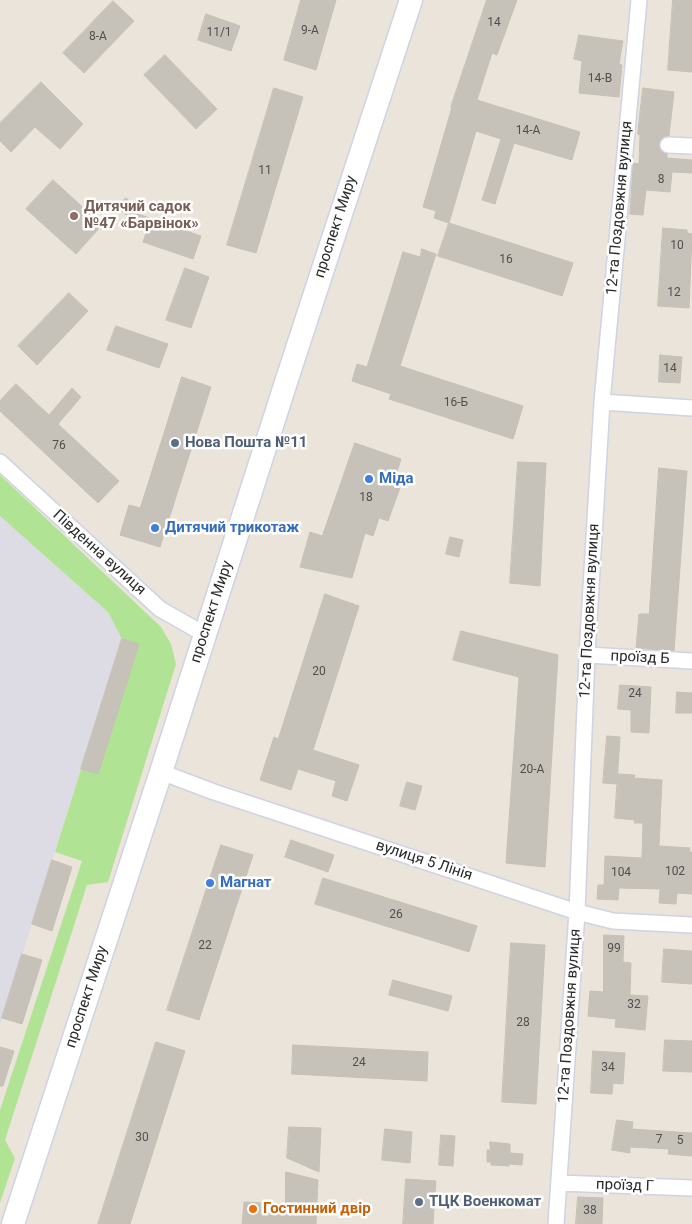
<!DOCTYPE html>
<meta charset="utf-8">
<style>
body{margin:0}
canvas{display:block;background:#ebe4da}
</style>
<canvas width="692" height="1224"></canvas>
<script>
const ctx = document.querySelector('canvas').getContext('2d');
ctx.lineJoin = 'round';
function fill(path, color) { ctx.fillStyle = color; ctx.fill(path, 'evenodd'); }
function trace(path, color, width, dash) { ctx.strokeStyle = color; ctx.lineWidth = width; ctx.lineCap = dash ? 'butt' : 'round'; ctx.setLineDash(dash || []); ctx.stroke(path); }
function write(font, color, halo, rows, align = 'center') {
  ctx.font = font + ' Roboto,sans-serif'; ctx.lineWidth = 5; ctx.setLineDash([]); ctx.textBaseline = 'middle'; ctx.strokeStyle = halo; ctx.fillStyle = color; for (const [text, x, y, turn = 0] of rows) {
    ctx.save(); ctx.translate(x, y); ctx.rotate((+turn || 0) * Math.PI / 180); ctx.textAlign = isNaN(turn) ? turn : align; if (halo) ctx.strokeText(text, 0, 0); ctx.fillText(text, 0, 0); ctx.restore();
  }
}
fill(new Path2D(`
 M0,516L108,612L122,639L0,1025Z`), '#dddbe4');
fill(new Path2D(`
 M0,475L161,627L171,644L176,664L108,882L87,885L5,1140L15,1158L0,1203V1110L82,861L55,852L122,639L108,612L0,516Z`), '#b1e395');
const building = new Path2D(`
 M301,0H336L316,70L284,60Z
 M487,0H517L497,55L492,53L477,100L580,132L572,160L514,143L495,204L482,200L501,139L476,131L449,223L434,218L436,211L423,207L452,107H451Z
 M673,0H692V72L668,70Z
 M113,1L134,21L84,73L63,53Z
 M206,14L240,26L231,51L198,40Z
 M579,35L623,41L619,64L622,65L619,97L579,93L582,61L574,59Z
 M165,55L217,109L196,129L144,75Z
 M41,82L83,124L60,149L35,127L11,152L0,141V123Z
 M274,88L303,97L256,253L227,245Z
 M643,88L674,92L669,136L660,140L659,144L660,149L667,154V158L692,160V173L672,172L670,192L646,190L643,215L630,214L633,163L639,164L640,135L638,134Z
 M53,180L102,225L76,254L26,209Z
 M126,198L141,211L138,214L201,236L193,259L143,242L146,233L117,207Z
 M449,223L573,263L562,296L438,256Z
 M663,228L687,230V233L692,234L689,308L658,306Z
 M422,249L436,254L400,366L523,406L513,439L389,399L391,394L352,381L357,364L367,367L403,252L420,257Z
 M185,268L209,277L191,328L166,320Z
 M69,293L88,311L37,365L18,346Z
 M116,326L168,344L159,368L107,350Z
 M660,355L682,357L680,383L659,382Z
 M182,377L211,387L160,547L120,535L129,505L140,508Z
 M16,384L49,415L72,388L81,397L58,424L119,481L98,503L0,411V401Z
 M355,443L401,459L396,475L404,477L388,521L379,518L373,536L365,533L352,578L300,567L310,532L322,536Z
 M518,462L546,463L540,586L510,583Z
 M659,468L687,471L674,651L636,648L639,614H649Z
 M450,537L463,540L459,557L446,554Z
 M325,594L359,606L313,750L359,765L347,801L332,796L336,781L298,769L291,790L260,780L274,737L278,739Z
 M461,631L558,655L545,867L506,863L519,677L453,660Z
 M122,639L139,644L98,774L81,769Z
 M620,685L651,687L649,733L631,732V710L618,709Z
 M677,692L692,693V713H676Z
 M607,736L620,737L617,784L603,783Z
 M618,774L635,775L634,778L662,780L659,846L690,848L689,852H692V894L677,893L676,904L659,903L660,889L619,888L618,900L597,899L598,885H604L605,856L642,858L643,823H634L635,820L615,818Z
 M407,782L422,786L415,810L400,806Z
 M291,840L334,855L328,872L285,857Z
 M221,845L253,855L199,1020L167,1010Z
 M52,860L72,867L52,931L32,924Z
 M323,878L477,926L469,952L315,904Z
 M604,935L624,936L623,962L631,963L630,995L648,996L645,1030L615,1027L616,1019L588,1016L590,991L603,992Z
 M511,943L545,945L536,1104L502,1102Z
 M664,949L692,951V984L662,982Z
 M22,954L42,960L22,1024L2,1018Z
 M393,980L452,996L448,1011L389,995Z
 M665,1040L692,1041V1072L663,1071Z
 M156,1042L185,1051L130,1224H98Z
 M293,1045L428,1052L427,1081L292,1074Z
 M0,1047L14,1051L3,1086H0Z
 M593,1051L625,1053L623,1084L613,1083L612,1094L591,1093Z
 M617,1120L633,1122L632,1129L692,1133V1156L668,1154L669,1149L630,1147V1153L612,1150Z
 M289,1127L321,1128L319,1172L287,1158Z
 M385,1129L412,1132L410,1163L382,1160Z
 M441,1135L455,1136L453,1166L439,1165Z
 M490,1142L510,1144V1153L523,1154L522,1165L509,1164V1166L491,1165V1162H487V1150H490Z
 M286,1172L318,1180L316,1224H242L244,1202L285,1204Z
 M406,1179L436,1181L433,1224H403Z
 M578,1197L603,1198L602,1224H576Z`);
fill(building, '#c7c2b9');
trace(building, '#c7c0b4', 1);
const minor = new Path2D(`
 M668,145L692,146
 M602,402L692,408
 M0,462L160,609L204,634
 M587,655L692,661
 M161,772L214,792L577,912L613,921L692,925
 M559,1183L692,1188
 M556,1224L577,912L587,655L602,402L639,0`);
const secondary = new Path2D(`
 M13,1224L161,772L288,376L411,0`);
trace(minor, '#cfd3e2', 18);
trace(secondary, '#cfd3e2', 25);
trace(minor, '#fff', 15);
trace(secondary, '#fff', 22);
for (const [x, y, r, color] of [
 [74,216,5,"#8d6e63"],
 [175,443,5,"#5c6f8a"],
 [369,479,5,"#3f7fe0"],
 [155,528,5,"#3f7fe0"],
 [210,883,5,"#3f7fe0"],
 [419,1202,5,"#5c6f8a"],
 [253,1209,5,"#e8710a"]
]) { const dot = new Path2D(); dot.arc(x, y, r, 0, 2 * Math.PI); ctx.fillStyle = color; ctx.fill(dot); trace(dot, '#fff', 2); }
write('12px', '#504f4d', null, [
 ["14",494,23],
 ["9-А",310,31],
 ["11/1",219,33],
 ["8-А",98,37],
 ["14-В",600,79],
 ["14-А",528,131],
 ["11",265,171],
 ["8",661,180],
 ["10",677,246],
 ["16",506,260],
 ["12",674,293],
 ["14",670,369],
 ["16-Б",456,403],
 ["76",59,446],
 ["18",366,498],
 ["20",319,672],
 ["24",635,694],
 ["20-А",532,770],
 ["102",675,872],
 ["104",621,873],
 ["26",396,915],
 ["22",205,946],
 ["99",614,949],
 ["32",634,1005],
 ["28",523,1023],
 ["24",359,1063],
 ["34",608,1068],
 ["30",142,1138],
 ["7",659,1140],
 ["5",680,1141],
 ["38",590,1211]
]);
write('bold 15px', '#785e54', '#fff', [
 ["Дитячий садок",84,207],
 ["№47 «Барвінок»",84,224]
], 'left');
write('15px', '#292929', '#fff', [
 ["12-та Поздовжня вулиця",620,208,-85],
 ["проспект Миру",336,227,-72],
 ["Південна вулиця",99,553,42],
 ["12-та Поздовжня вулиця",590,611,-87],
 ["проспект Миру",212,612,-72],
 ["проїзд Б",640,658,3],
 ["вулиця 5 Лінія",424,861,18],
 ["проспект Миру",87,997,-72],
 ["12-та Поздовжня вулиця",570,1016,-86],
 ["проїзд Г",625,1186,2]
]);
write('bold 15px', '#4e5e75', '#fff', [
 ["Нова Пошта №11",185,443],
 ["ТЦК Военкомат",429,1202]
], 'left');
write('bold 15px', '#366cbe', '#fff', [
 ["Міда",379,479],
 ["Дитячий трикотаж",165,528],
 ["Магнат",220,883]
], 'left');
write('bold 15px', '#c56008', '#fff', [
 ["Гостинний двір",263,1209]
], 'left');
</script>
